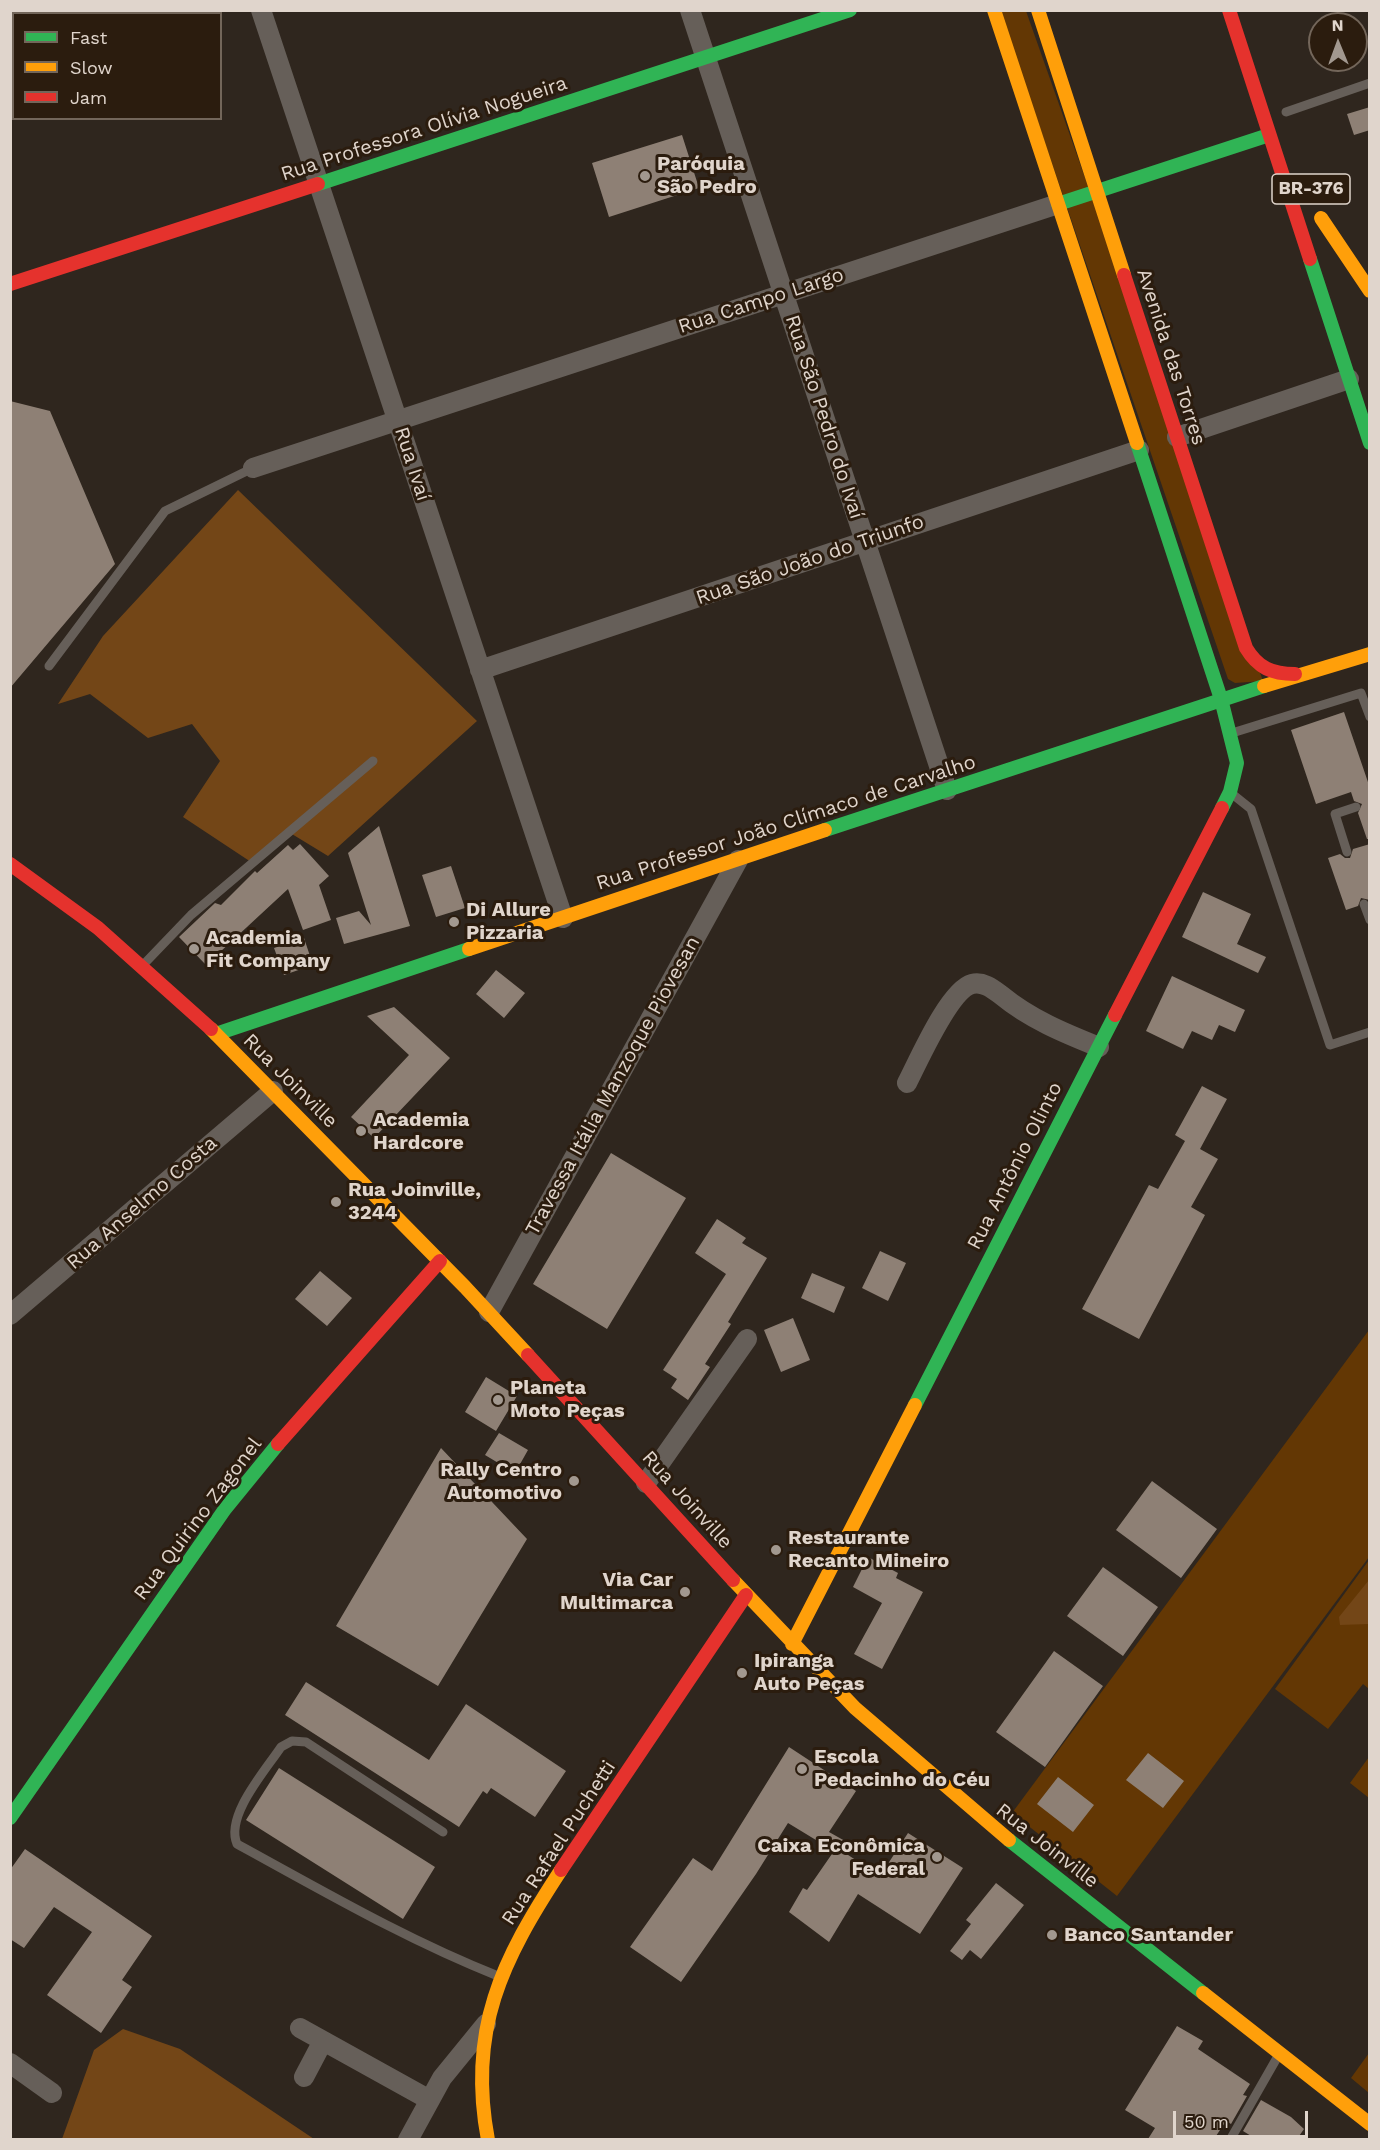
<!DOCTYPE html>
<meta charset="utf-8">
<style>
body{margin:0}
#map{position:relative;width:1380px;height:2150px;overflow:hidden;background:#2f261e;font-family:"Work Sans",sans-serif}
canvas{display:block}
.frame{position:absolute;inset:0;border:12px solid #e0d5cc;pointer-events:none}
.legend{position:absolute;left:12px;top:12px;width:210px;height:108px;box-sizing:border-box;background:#2b1c0e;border:2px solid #73665a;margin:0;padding:8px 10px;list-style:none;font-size:18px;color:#e0d5cc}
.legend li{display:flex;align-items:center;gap:12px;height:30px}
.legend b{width:30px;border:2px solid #73665a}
.north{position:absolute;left:1308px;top:12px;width:60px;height:60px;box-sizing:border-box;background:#2b1c0e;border:2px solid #73665a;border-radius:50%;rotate:359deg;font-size:16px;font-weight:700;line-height:24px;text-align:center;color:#e0d5cc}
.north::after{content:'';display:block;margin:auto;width:21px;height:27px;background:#a2988f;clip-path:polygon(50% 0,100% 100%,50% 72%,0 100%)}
.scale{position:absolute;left:1173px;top:2111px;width:135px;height:27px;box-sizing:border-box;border:3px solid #e0d5cc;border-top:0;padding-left:8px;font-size:18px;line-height:21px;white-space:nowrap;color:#e0d5cc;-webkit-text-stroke:4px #2b1c0e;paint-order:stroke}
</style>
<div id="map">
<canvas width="1380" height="2150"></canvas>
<div class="frame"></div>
<ul class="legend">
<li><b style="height:8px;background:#30b455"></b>Fast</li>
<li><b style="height:8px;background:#ff9f0a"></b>Slow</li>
<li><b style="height:8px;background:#e5322d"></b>Jam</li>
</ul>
<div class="north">N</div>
<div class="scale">50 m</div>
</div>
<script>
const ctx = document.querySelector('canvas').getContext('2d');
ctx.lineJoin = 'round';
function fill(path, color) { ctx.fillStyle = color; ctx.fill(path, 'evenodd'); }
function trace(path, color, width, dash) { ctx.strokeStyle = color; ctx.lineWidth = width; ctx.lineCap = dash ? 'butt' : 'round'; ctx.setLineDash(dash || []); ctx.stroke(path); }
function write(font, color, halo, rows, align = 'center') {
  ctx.font = font + ' "Work Sans",sans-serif'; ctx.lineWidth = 6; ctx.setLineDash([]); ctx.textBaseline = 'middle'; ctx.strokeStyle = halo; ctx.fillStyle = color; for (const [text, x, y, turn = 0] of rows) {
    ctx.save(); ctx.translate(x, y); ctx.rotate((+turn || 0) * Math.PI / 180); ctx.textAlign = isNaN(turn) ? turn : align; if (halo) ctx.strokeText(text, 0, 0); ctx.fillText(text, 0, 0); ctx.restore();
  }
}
fill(new Path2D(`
 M1000,11H1026L1263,681L1235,683L1228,679Z
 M1369,1330V1557L1117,1896L1012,1813Z
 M1369,1560V1689L1363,1684L1328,1729L1275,1689Z
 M1369,1757V1798L1350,1783Z
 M1369,2053V2093L1351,2078Z`), '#633704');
fill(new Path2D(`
 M238,490L477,721L328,856L287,831L251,862L183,817L220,761L192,724L148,738L90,694L58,704L103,636Z
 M1369,1580V1624L1340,1625L1339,1617Z
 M123,2029L180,2049L314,2139H62L94,2050Z`), '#734617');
fill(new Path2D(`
 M1370,107V130L1354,135L1347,114Z
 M682,135L699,188L609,217L592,163Z
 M10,401L50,411L115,564L10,688Z
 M1344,712L1370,788V839H1367L1358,813L1362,804L1354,801L1351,792L1316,804L1291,730Z
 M379,826L410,926L344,944L336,918L359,911L371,925L348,853Z
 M300,844L329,876L319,885L331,920L303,930L288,889L206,965L179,937L215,903L221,905L255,871L257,873L288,845L293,850Z
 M1370,844V900L1361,898L1358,906L1346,910L1328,858L1340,854L1345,858H1350L1353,849Z
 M451,866L465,908L436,917L422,875Z
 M1203,892L1251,914L1237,944L1266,957L1258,973L1182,937Z
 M304,938L313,965L284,975L274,948Z
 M496,970L525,993L504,1018L476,994Z
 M1172,976L1245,1010L1235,1032L1219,1025L1212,1040L1192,1031L1183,1049L1146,1031Z
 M394,1007L450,1058L374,1138L351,1117L409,1055L367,1016Z
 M1202,1086L1227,1099L1200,1149L1218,1159L1191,1207L1205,1215L1139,1339L1082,1309L1149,1185L1158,1189L1185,1141L1175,1135Z
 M611,1153L686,1198L607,1329L533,1284Z
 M717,1219L746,1238L742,1243L767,1258L728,1322L731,1324L705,1364L710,1367L688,1400L671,1388L677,1379L663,1370L726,1274L695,1253Z
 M880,1251L906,1263L888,1301L862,1288Z
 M320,1271L352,1298L327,1326L295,1299Z
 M812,1273L845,1287L834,1313L801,1298Z
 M793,1318L810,1360L781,1372L764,1330Z
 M486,1377L517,1396L496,1431L465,1412Z
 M499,1433L528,1450L515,1473L485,1455Z
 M441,1448L527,1539L438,1686L336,1626Z
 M1152,1481L1217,1529L1181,1578L1116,1530Z
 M868,1557L898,1573L896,1578L923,1592L882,1669L854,1654L882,1603L853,1587Z
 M1103,1567L1158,1607L1123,1656L1067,1616Z
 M1054,1651L1103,1686L1045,1767L996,1732Z
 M306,1682L429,1760L466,1704L566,1771L535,1817L491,1788L487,1794L483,1791L459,1827L285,1715Z
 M789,1747L856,1791L829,1832L845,1841L839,1849L880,1876L908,1833L963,1868L920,1934L858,1894L829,1942L789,1912L803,1888L807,1890L834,1851L788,1823L756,1874L681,1982L630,1947L693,1858L712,1871Z
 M1148,1753L1184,1781L1163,1808L1126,1780Z
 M279,1768L435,1867L403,1919L246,1820Z
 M1058,1777L1094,1805L1073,1832L1037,1804Z
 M25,1849L152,1936L122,1980L132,1987L101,2033L47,1995L92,1932L54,1907L24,1948L10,1939V1870Z
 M996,1883L1024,1905L981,1959L970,1950L962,1960L950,1951L971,1924L966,1920Z
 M1177,2026L1203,2041L1198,2049L1250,2084L1243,2095L1247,2096L1231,2124L1226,2121L1214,2139H1148L1155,2128L1125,2110Z
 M1261,2100L1291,2117L1304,2129L1297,2139H1256L1243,2131Z`), '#8e8075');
trace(new Path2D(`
 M1286,112L1370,83
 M49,666L165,511L253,468
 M1232,733L1361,693L1370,717
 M1231,793L1251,809L1330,1045L1370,1032
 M1347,852L1335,814L1356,807
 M1364,904L1370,920
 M144,964L191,915L373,761
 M443,1832L306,1742L292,1741L281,1747C265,1771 225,1816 237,1844C323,1891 407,1940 498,1976
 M1230,2140L1278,2056`), '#665f59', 9);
trace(new Path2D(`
 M261,10L563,918
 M690,10L947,790
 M87,14L96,10
 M10,39L14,38
 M1177,437L1349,379
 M253,468L1058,204
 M480,670L1139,450
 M907,1083C918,1062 949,990 972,984C983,981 993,989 1001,995C1030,1019 1064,1033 1099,1047
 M489,1312L738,860
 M10,1315L273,1091
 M646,1483L747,1339
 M300,2028L428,2099
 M10,2063L52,2093
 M304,2077L323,2041
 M408,2140L442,2078L486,2024`), '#665f59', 20);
trace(new Path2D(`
 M318,184L850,10
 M1058,204L1269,135
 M1310,259L1370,443
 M1137,443L1221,699L1237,763L1230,792L1222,808
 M825,830L1264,686
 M216,1034L469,949
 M915,1405L1115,1015
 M10,1818L225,1509L278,1444
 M1009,1840L1203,1993`), '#30b455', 14);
trace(new Path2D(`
 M994,10L1137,443
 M1038,10L1124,275
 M1321,218L1370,291
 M1264,686L1370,654
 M469,949L825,830
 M211,1029L465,1287L528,1355
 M733,1580L855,1708L1009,1840
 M792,1644L915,1405
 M1203,1993L1370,2124
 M488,2140C467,2030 502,1960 561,1870`), '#ff9f0a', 14);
trace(new Path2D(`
 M1229,10L1310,259
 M1124,275L1246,648C1258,668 1272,674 1295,674
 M10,284L318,184
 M10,864L98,928L211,1029
 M1115,1015L1222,808
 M528,1355L733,1580
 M278,1444L440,1261
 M561,1870L746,1595`), '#e5322d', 14);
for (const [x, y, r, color] of [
 [645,176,6,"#a2988f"],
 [454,922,6,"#a2988f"],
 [194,949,6,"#a2988f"],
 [361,1131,6,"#a2988f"],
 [336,1202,6,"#a2988f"],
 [498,1400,6,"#a2988f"],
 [574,1481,6,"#a2988f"],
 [776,1550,6,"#a2988f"],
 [685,1592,6,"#a2988f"],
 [742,1673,6,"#a2988f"],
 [802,1769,6,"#a2988f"],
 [937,1857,6,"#a2988f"],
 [1052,1935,6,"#a2988f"]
]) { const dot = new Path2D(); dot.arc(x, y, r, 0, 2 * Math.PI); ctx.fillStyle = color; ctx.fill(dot); trace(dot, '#2b1c0e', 2); }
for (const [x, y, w] of [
 [1311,189,78]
]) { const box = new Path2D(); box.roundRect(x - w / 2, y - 15, w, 30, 4.5); ctx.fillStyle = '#2b1c0e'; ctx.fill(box); trace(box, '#e0d5cc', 1.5); }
write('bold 18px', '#e0d5cc', null, [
 ["BR-376",1311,189]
]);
write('20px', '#e0d5cc', '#2b1c0e', [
 ["Rua Professora Olívia Nogueira",424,129,-18],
 ["Rua Campo Largo",761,301,-18],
 ["Avenida das Torres",1171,357,72],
 ["Rua São Pedro do Ivaí",824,417,72],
 ["Rua Ivaí",412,464,72],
 ["Rua São João do Triunfo",810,560,-19],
 ["Rua Professor João Clímaco de Carvalho",786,823,-18],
 ["Rua Joinville",290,1081,45],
 ["Travessa Itália Manzoque Piovesan",613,1086,-61],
 ["Rua Antônio Olinto",1015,1166,-63],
 ["Rua Anselmo Costa",142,1203,-41],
 ["Rua Joinville",687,1500,48],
 ["Rua Quirino Zagonel",198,1519,-53],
 ["Rua Rafael Puchetti",559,1843,-57],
 ["Rua Joinville",1047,1846,38]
]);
write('bold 20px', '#e0d5cc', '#2b1c0e', [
 ["Paróquia",657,164],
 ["São Pedro",657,187],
 ["Di Allure",466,910],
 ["Pizzaria",466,933],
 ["Academia",206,938],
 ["Fit Company",206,961],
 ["Academia",373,1120],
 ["Hardcore",373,1143],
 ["Rua Joinville,",348,1190],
 ["3244",348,1213],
 ["Planeta",510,1388],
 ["Moto Peças",510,1411],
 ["Rally Centro",562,1470,"right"],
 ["Automotivo",562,1493,"right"],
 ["Restaurante",788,1538],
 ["Recanto Mineiro",788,1561],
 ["Via Car",673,1580,"right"],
 ["Multimarca",673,1603,"right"],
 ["Ipiranga",754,1661],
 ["Auto Peças",754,1684],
 ["Escola",814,1757],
 ["Pedacinho do Céu",814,1780],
 ["Caixa Econômica",925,1846,"right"],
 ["Federal",925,1869,"right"],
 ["Banco Santander",1064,1935]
], 'left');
</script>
